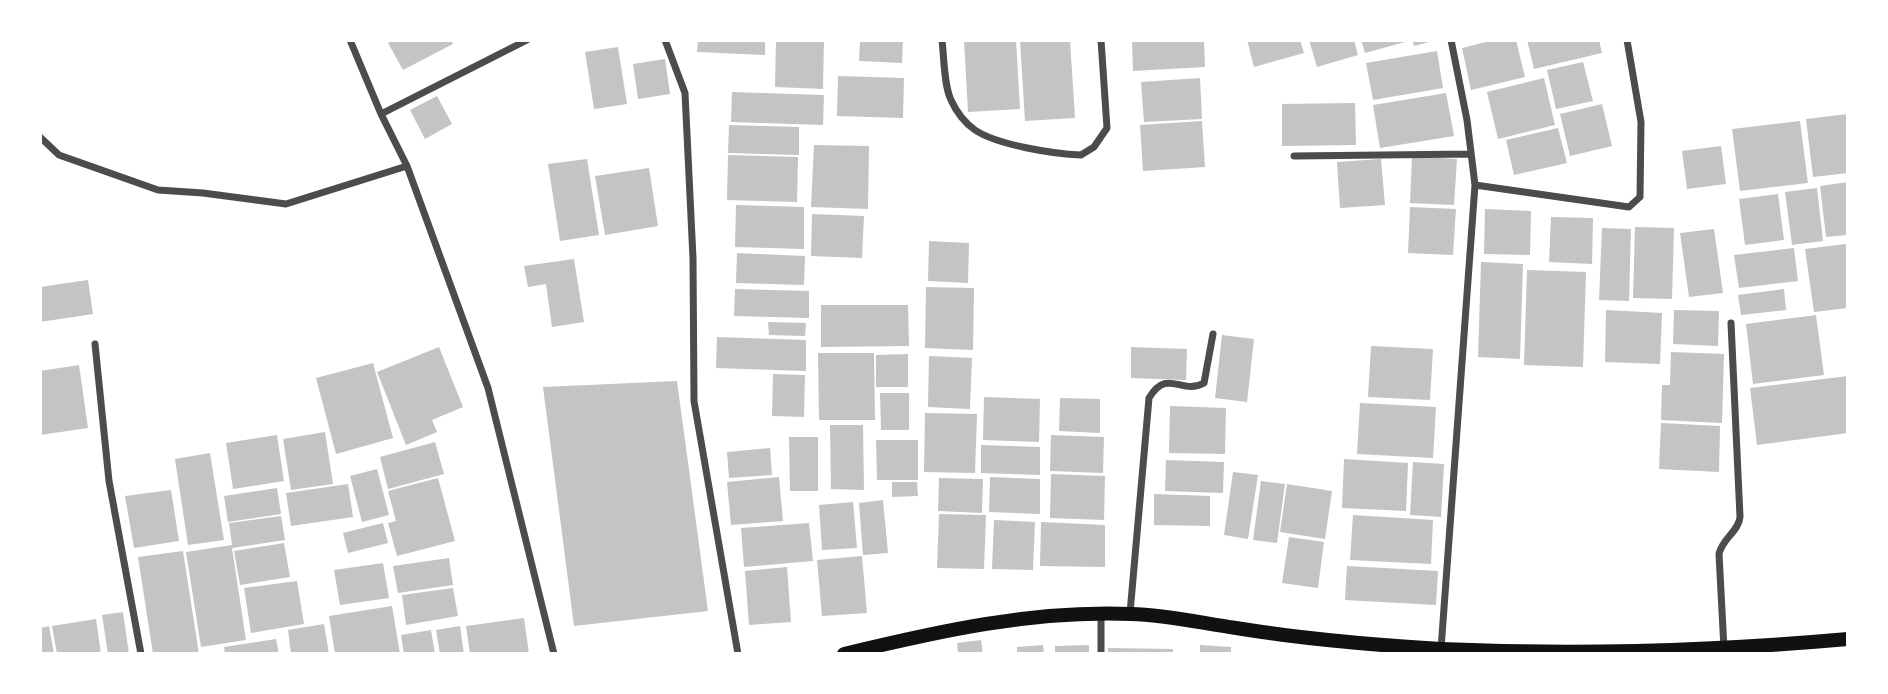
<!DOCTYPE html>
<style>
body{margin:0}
#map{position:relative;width:1888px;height:694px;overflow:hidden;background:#fff;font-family:Poppins,sans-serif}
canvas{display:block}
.frame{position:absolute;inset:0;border:42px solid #fff;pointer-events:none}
</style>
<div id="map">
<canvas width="1888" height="694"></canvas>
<div class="frame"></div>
</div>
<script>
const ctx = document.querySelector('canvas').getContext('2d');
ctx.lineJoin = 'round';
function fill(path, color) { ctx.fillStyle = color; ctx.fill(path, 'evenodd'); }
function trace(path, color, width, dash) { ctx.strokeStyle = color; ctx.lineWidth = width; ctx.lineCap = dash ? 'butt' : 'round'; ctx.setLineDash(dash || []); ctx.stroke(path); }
fill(new Path2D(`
 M393,40H451L453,44L403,70L388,43Z
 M698,40H765V55L697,52Z
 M776,40H824L823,89L775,87Z
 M860,40H903L902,63L859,61Z
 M964,40H1016L1020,109L968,112Z
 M1020,40H1070L1075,118L1025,121Z
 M1132,40H1204L1205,67L1133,71Z
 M1247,40H1300L1304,53L1254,67Z
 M1309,40H1354L1358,55L1317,67Z
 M1361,40H1409V41L1365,53Z
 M1412,40H1433V41L1414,46Z
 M1494,40H1516L1525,77L1471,90L1462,48Z
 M1527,40H1599L1602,53L1534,69Z
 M618,47L627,104L594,109L585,52Z
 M1437,51L1443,88L1373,100L1366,63Z
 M665,59L670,94L638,99L633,64Z
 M1583,62L1593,101L1556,109L1547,70Z
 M838,76L904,78L903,118L837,116Z
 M1200,78L1202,119L1144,122L1141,82Z
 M1544,78L1555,125L1498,139L1487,92Z
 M732,92L824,95L823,125L731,122Z
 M1446,93L1454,136L1380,148L1373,105Z
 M437,96L452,124L425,139L410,110Z
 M1355,103L1356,145L1282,146V104Z
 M1602,104L1612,146L1570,156L1560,114Z
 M1848,114V173L1813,177L1806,119Z
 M1202,121L1205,167L1143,171L1140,125Z
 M1800,121L1808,183L1740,191L1732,129Z
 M729,125L799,127V155L728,153Z
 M1558,128L1567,163L1514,175L1506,140Z
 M814,145L869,146L868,209L811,207Z
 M1721,146L1726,184L1687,189L1682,151Z
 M728,155L798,157L797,202L727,200Z
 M1412,156L1457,159L1454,205L1410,203Z
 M587,159L599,235L560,241L548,164Z
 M1381,159L1385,205L1340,208L1337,162Z
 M649,168L658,226L605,235L595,176Z
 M1848,182V235L1826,237L1820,186Z
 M1817,188L1823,241L1792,245L1785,192Z
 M1778,194L1784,240L1745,245L1739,199Z
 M736,205L804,207V249L735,247Z
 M1410,207L1456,209L1453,255L1408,253Z
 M1485,209L1531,211L1530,255L1484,254Z
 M812,214L864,216L862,258L811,256Z
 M1551,217L1593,218L1592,264L1549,262Z
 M1635,227L1674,228L1672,299L1633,298Z
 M1602,228L1631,229L1629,301L1599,300Z
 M1714,229L1723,293L1689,297L1680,233Z
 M929,241L969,243L968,283L928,281Z
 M1846,244L1848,308L1814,312L1805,249Z
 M1794,248L1798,281L1739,288L1734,255Z
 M737,253L805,256L804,285L736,283Z
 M574,259L584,322L552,327L546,284L528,287L524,266Z
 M1481,262L1523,264L1520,359L1478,357Z
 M1527,270L1586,272L1583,367L1524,365Z
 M88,280L93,314L40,322V287Z
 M926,287L974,288L973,350L925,348Z
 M735,289L809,291V318L734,316Z
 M1784,289L1786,310L1741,315L1738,295Z
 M821,305H908L909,346L821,347Z
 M1606,310L1662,313L1660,364L1605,362Z
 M1674,310L1719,311L1718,346L1673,344Z
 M1816,315L1824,375L1753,384L1746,324Z
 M768,322L806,323L805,336L769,335Z
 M1222,335L1254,339L1247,402L1215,398Z
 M717,337L806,340V371L716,368Z
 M1371,346L1433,349L1430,400L1368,397Z
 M439,347L463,407L432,420L437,432L406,445L377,372Z
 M1131,347L1187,349L1186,380L1131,378Z
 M1671,352L1724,354L1722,423L1661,420L1662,385H1670Z
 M818,353H874L875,420H819Z
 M908,354V387H876V355Z
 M929,356L972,358L970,409L928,407Z
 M373,363L393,438L336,454L316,378Z
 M79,365L88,428L40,435V371Z
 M773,374L805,375L804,417L772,416Z
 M1848,376V433L1757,445L1750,388Z
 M677,381L708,611L574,626L543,387Z
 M880,393H909V430H881Z
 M984,397L1040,399L1039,442L983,440Z
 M1060,398L1100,399V433L1059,431Z
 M1360,403L1436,407L1433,458L1357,454Z
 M1170,406L1226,408L1225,454L1169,453Z
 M925,413L977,414L975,473L924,472Z
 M1661,423L1720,426L1719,472L1659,469Z
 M830,425H863L864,490L831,489Z
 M325,432L333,484L291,490L283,439Z
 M277,435L284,481L233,489L226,443Z
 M1051,435L1104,437L1103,473L1050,471Z
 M789,437H818V491H790Z
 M876,440H918V480H877Z
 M435,442L444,474L388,489L380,457Z
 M981,445L1040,447V475L981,473Z
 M770,448L772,475L729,478L727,452Z
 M210,453L224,540L188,545L175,459Z
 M1344,459L1408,463L1406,511L1342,508Z
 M1166,460L1224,462L1223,493L1165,491Z
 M1413,462L1444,464L1441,517L1410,515Z
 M377,469L389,515L362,522L350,476Z
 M1233,472L1258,475L1248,539L1224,535Z
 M1051,474L1105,476L1104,520L1050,518Z
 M779,477L783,521L731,525L727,482Z
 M990,477L1040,479V514L989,512Z
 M438,478L455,541L397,556L388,523L396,521L388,491Z
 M939,478L983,479L982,513L938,511Z
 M1261,481L1285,484L1277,543L1253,540Z
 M892,482H917L918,496L892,497Z
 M348,484L353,517L291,526L286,493Z
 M1287,484L1332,491L1325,539L1280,532Z
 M277,488L281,514L228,522L224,496Z
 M171,490L179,541L134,548L125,496Z
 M1154,494L1210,496V526L1154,525Z
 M883,500L888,553L863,555L859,503Z
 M853,502L857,548L822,550L819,505Z
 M939,514L986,515L984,569L937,568Z
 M1353,515L1433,520L1431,564L1350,560Z
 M281,516L285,540L232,548L246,640L201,647L186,552L232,545L229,523Z
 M994,520L1035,522L1033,570L992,569Z
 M1041,522L1105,525V567L1040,566Z
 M383,523L388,543L348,553L343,533Z
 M809,523L813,561L744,567L741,528Z
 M1289,537L1324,542L1318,588L1282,583Z
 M284,543L290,577L240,585L234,551Z
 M183,551L199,654H153L138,557Z
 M862,556L867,613L822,616L817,560Z
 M449,558L453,585L398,593L393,566Z
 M383,563L389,598L340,605L334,570Z
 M1347,566L1438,571L1436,605L1345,600Z
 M787,567L791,622L749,625L745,571Z
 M297,581L304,624L251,633L244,588Z
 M453,588L458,616L406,625L402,595Z
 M392,606L400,654H335L329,616Z
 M123,612L129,654H108L102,615Z
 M524,618L529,654H470L466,626Z
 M96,619L101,654H57L52,626Z
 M324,624L329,654H291L288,630Z
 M49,626L54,654H40V628Z
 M460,626L464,654H440L436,630Z
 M431,630L435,654H404L401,635Z
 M276,639L279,654H225L224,647Z
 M981,640L983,654H958L957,643Z
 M1043,645L1044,654H1017V647Z
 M1089,645V654H1055V646Z
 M1200,645L1231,647V654H1200Z
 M1108,648L1173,649V654H1108Z`), '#c4c4c4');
trace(new Path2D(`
 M350,40L381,114L407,166L488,388L554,654
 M665,40L685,93L693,258L694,401L738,654
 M942,40C944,57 944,86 951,100C956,111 965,123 975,130C997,145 1054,154 1081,155L1094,147L1107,128L1101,40
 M381,114L527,40
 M40,137L59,155L158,190L203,193L286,204L407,166
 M1294,156L1471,154
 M1475,185L1629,207L1640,197L1641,122L1627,40
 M95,344L109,481L141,654
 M1130,613L1149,398C1168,367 1181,396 1204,383L1213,334
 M1441,649L1475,185L1467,120L1451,40
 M1724,649L1719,554C1722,539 1739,531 1740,517L1731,323
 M1101,654V614`), '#4c4c4c', 7);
trace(new Path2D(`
 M844,654C939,631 1033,610 1131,614C1167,615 1201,623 1236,628C1303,639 1373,645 1441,649C1577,655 1713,651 1848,639`), '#111', 14);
</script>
